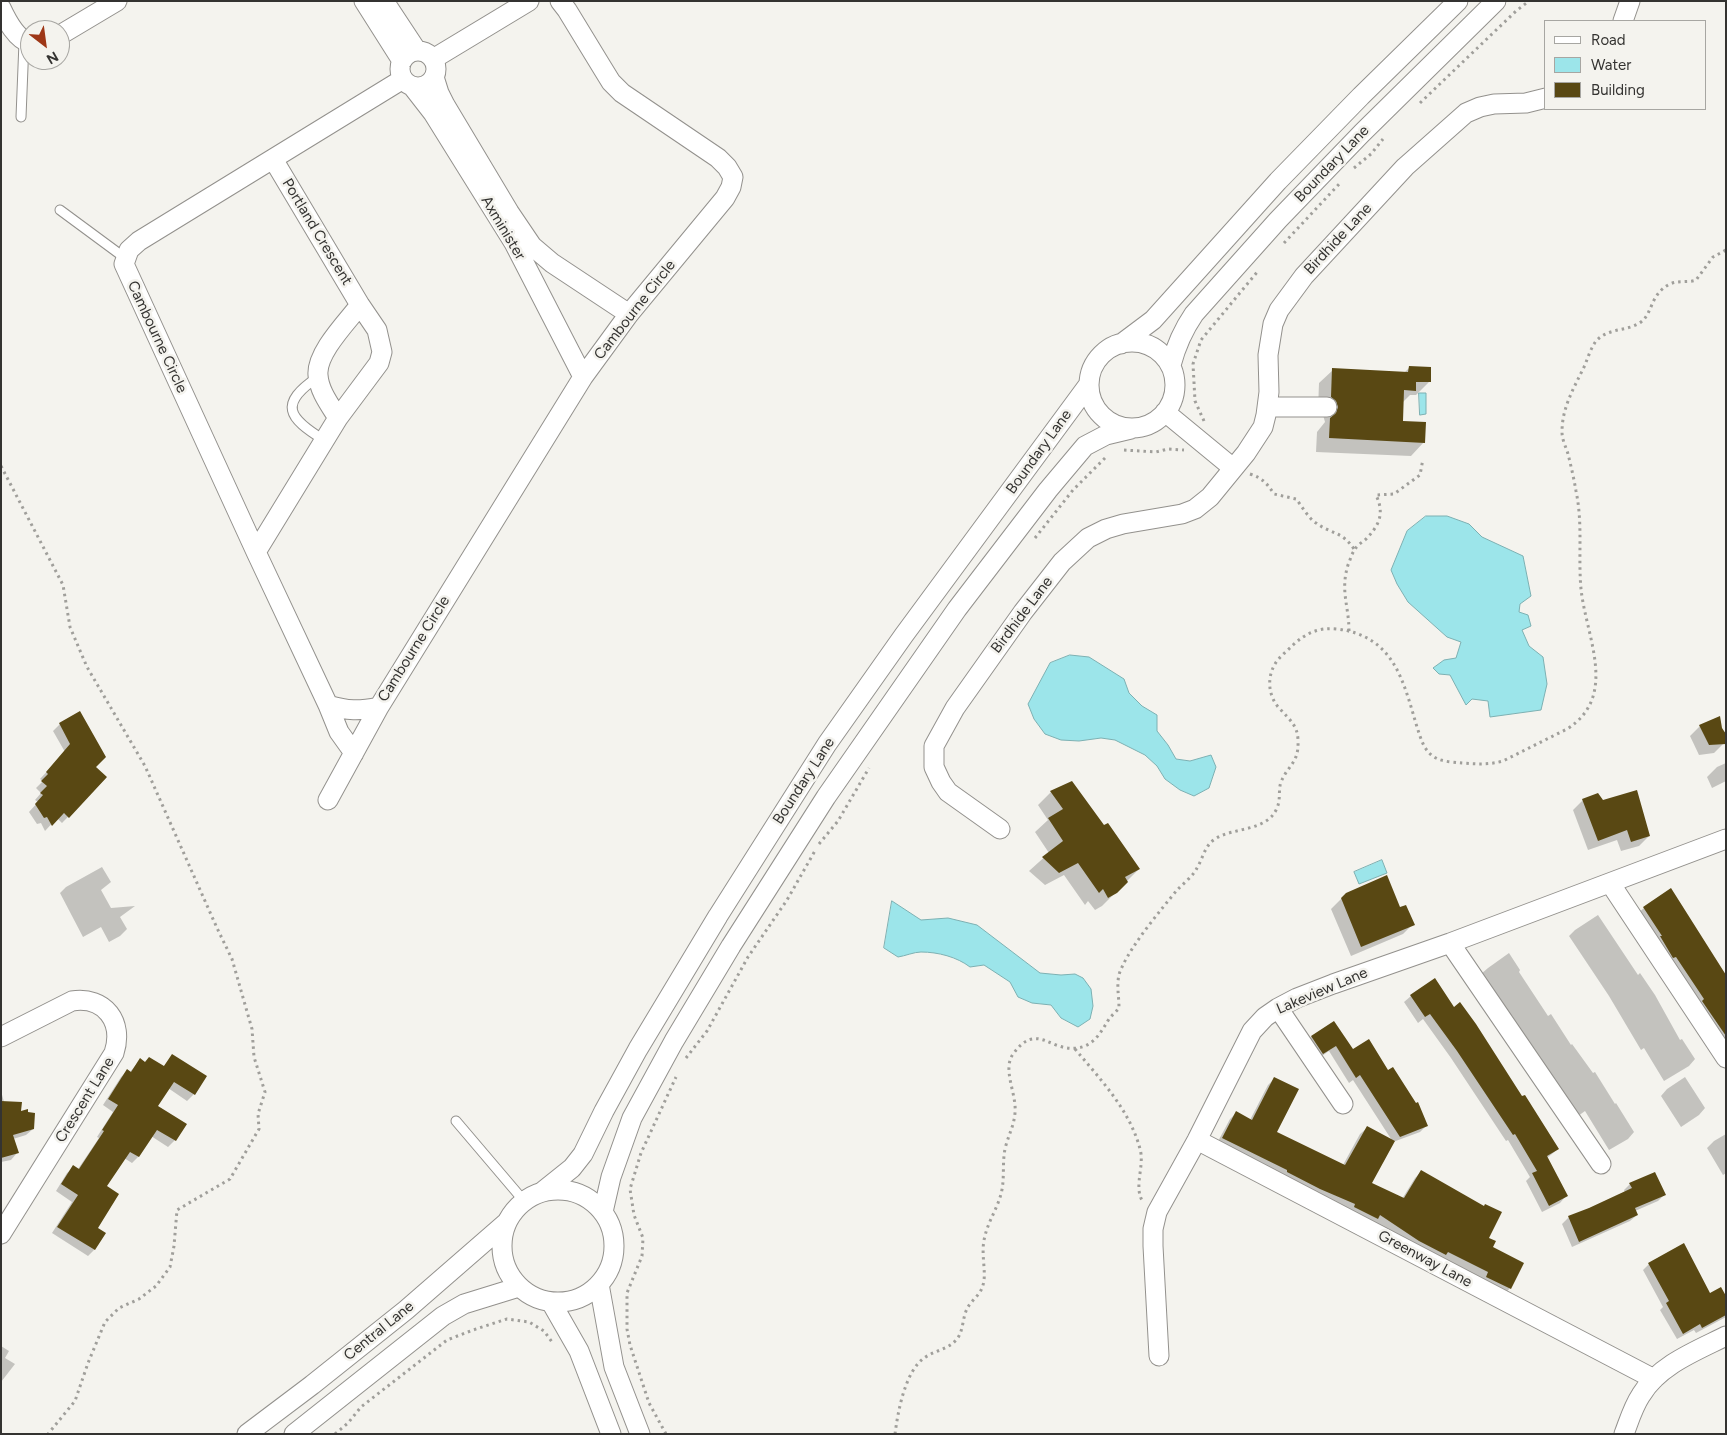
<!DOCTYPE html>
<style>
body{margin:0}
#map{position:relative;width:1727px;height:1435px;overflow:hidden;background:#f4f3ee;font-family:Figtree,sans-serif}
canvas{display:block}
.frame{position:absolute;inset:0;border:2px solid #343331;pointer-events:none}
.legend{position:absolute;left:1544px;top:20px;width:162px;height:90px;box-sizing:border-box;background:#f4f3ee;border:1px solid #a7a6a2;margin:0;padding:6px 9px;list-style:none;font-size:15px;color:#343331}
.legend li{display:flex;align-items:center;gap:10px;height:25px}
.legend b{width:25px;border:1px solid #a7a6a2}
.north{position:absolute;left:20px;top:20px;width:50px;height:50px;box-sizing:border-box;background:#f4f3ee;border:1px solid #a7a6a2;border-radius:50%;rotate:150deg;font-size:14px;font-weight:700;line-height:20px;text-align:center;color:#343331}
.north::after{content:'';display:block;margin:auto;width:18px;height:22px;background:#9e3717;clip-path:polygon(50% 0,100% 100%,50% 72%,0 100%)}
</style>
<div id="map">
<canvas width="1727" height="1435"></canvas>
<div class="frame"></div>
<ul class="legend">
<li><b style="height:6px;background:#fff"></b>Road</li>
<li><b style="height:14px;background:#9ce5ea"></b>Water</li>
<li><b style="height:14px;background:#594813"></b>Building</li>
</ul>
<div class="north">N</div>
</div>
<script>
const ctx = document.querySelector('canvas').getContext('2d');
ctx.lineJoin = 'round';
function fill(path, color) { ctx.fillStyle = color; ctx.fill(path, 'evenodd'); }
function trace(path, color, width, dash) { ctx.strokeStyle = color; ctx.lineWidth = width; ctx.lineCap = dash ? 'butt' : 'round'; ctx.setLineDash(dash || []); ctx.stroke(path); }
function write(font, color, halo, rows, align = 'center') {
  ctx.font = font + ' Figtree,sans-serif'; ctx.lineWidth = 5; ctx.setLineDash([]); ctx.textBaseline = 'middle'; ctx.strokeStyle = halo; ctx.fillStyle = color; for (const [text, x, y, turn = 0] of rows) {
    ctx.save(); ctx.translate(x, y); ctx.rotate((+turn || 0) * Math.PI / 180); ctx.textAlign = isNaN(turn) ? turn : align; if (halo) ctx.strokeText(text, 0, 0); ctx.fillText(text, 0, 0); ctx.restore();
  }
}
const water = new Path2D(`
 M1419,393H1426V414L1420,415Z
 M1426,516H1447L1469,524L1482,537L1523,556L1531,596L1520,604L1519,612L1528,615L1531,626L1522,630L1529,646L1543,657L1547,684L1541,710L1490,717L1488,701L1472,699L1466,705L1450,675L1439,674L1433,668L1444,660L1456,658L1461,642L1447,637L1408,602L1397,584L1391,570L1407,531Z
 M1070,655L1089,657L1124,679L1129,693L1142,706L1157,715V731L1168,745L1176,759L1190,761L1211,755L1216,767L1209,788L1194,796L1180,790L1165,779L1157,766L1145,755L1115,740L1101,738L1079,741L1061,740L1045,734L1034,719L1028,704L1050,663Z
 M1382,860L1387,873L1359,884L1354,872Z
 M892,901L921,920L948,918L977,925L1040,973L1061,975L1075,974L1083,978L1091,989L1093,1006L1090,1019L1078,1027L1061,1018L1051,1005L1032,1003L1018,997L1010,982L984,965L970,967C957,957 938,952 921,952C914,952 905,956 898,957L884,948Z`);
fill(water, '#9ce5ea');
trace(water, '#7db0b2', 1);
fill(new Path2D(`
 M1409,368L1429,382L1416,395H1410L1402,403L1401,422L1424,442L1411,456L1316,452L1317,432L1325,422L1323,415L1318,410L1319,383L1333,370L1404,373Z
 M80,713L95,767L106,778L62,823L57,818L45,831L41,823L37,824L29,812L38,802L35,800L41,793L36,788L43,781L40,779L65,752L53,731L60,724Z
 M1700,726L1724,743L1714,753L1699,755L1690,736Z
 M1726,763V781L1712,788L1707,777L1717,767Z
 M1051,792L1104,826L1139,869L1102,906L1095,910L1088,901L1085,905L1064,875L1045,885L1029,871L1049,853L1035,832L1048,820L1038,805Z
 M1583,800L1603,801L1649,836L1639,846L1621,851L1617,840L1588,850L1573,810Z
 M102,867L111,882L101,890L111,908L135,906L120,917L127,929L120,936L109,942L101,927L83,937L60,893L66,887Z
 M1346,894L1400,909L1413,924L1403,934L1351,956L1331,909Z
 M1644,908L1726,977V1053L1637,914Z
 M1598,915L1638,975L1640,973L1655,995L1680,1040L1682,1039L1695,1059L1689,1066L1664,1081L1644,1048L1641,1050L1609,996L1569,936L1575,930Z
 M1509,953L1520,970L1519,972L1548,1016L1551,1014L1571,1045L1572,1044L1593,1073L1595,1072L1615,1104L1616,1103L1634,1132L1628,1139L1609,1150L1585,1111L1574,1119L1481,974L1488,968Z
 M1411,996L1453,1008L1522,1098L1558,1149L1547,1158L1566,1196L1560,1203L1542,1212L1526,1181L1530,1177L1508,1140L1506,1141L1451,1058L1423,1019L1418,1023L1404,1002Z
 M1334,1022L1353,1051L1388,1072L1427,1125L1420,1132L1393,1142L1370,1183L1402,1199L1415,1178L1421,1172L1487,1238L1510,1288L1504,1295L1413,1247L1373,1221L1370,1224L1216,1145L1230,1119L1236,1113L1250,1120L1268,1085L1275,1078V1133L1343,1165L1360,1134L1367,1128L1393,1142L1353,1080L1349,1083L1329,1051L1316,1060L1305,1044L1311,1037Z
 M172,1056L205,1076L194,1094L187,1101L168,1088L156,1106L185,1124L175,1140L168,1147L151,1136L138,1157L132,1163L124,1158L105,1187L96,1228L104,1234L94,1250L88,1256L52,1233L72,1202L56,1191L67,1173L74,1167L78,1169L99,1138L97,1137L113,1112L103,1105L121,1077L127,1071L130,1072L140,1060L144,1063L163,1067Z
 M1685,1077L1705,1108L1699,1115L1681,1127L1661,1096L1667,1089Z
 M1,1091L4,1102L20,1113L33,1129L26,1135L13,1139L17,1153L11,1160L1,1162Z
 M1726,1134V1173L1723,1175L1707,1148L1714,1141Z
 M1630,1184L1664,1195L1658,1201L1635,1211L1637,1215L1630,1221L1572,1247L1562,1224L1569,1217L1625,1193L1624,1190Z
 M1649,1264L1709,1295L1726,1299V1317L1696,1333L1694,1330L1677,1339L1660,1310L1663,1307L1643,1270Z
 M1,1346L9,1351L5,1358L15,1364L1,1382Z`), '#0003');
fill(new Path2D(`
 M1409,366L1431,367V382H1416V391L1404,390L1403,421L1426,422L1425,443L1329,438L1330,418L1336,413L1338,407L1336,401L1331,397L1332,368L1408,372Z
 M80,711L106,757L96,767L107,777L69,818L64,813L52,826L47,817L44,818L35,804L43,795L40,793L47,786L41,781L48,774L46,772L70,744L59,723Z
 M1720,716L1722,728L1726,734V744L1709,745L1699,725Z
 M1072,781L1104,825L1108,823L1140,869L1125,877L1128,882L1117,893L1108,898L1103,889L1099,893L1078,863L1059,873L1042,857L1063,841L1048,818L1063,809L1050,791Z
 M1637,790L1650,836L1631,842L1627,830L1598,841L1582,799L1598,793L1603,800Z
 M1387,875L1400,907L1406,905L1415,925L1361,947L1341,898L1346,893Z
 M1671,888L1726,975V1036L1702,1001L1704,999L1676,957L1673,958L1660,936H1662L1643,907Z
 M1435,978L1454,1007L1460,1002L1476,1024L1522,1096L1525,1095L1559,1149L1547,1156L1568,1196L1549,1206L1532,1173L1537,1171L1515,1134L1513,1135L1457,1051L1430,1014L1425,1017L1410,995Z
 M1334,1021L1353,1049L1369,1039L1388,1070L1393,1067L1416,1103L1418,1102L1428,1126L1400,1137L1360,1075L1356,1078L1336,1046L1323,1054L1311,1036Z
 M172,1054L207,1076L195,1095L174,1082L158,1106L187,1124L176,1141L157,1130L139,1157L130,1152L107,1186L119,1194L98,1228L106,1233L95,1250L57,1227L78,1195L61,1184L73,1165L79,1169L104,1131L102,1130L118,1105L108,1099L127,1069L131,1072L140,1058L145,1062L149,1057L164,1066Z
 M1274,1077L1299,1089L1277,1132L1345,1165L1367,1126L1395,1141L1372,1183L1404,1198L1421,1170L1484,1206L1485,1204L1502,1212L1489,1238L1496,1241L1493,1247L1524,1263L1511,1289L1486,1277L1488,1272L1448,1252L1446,1255L1419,1241L1380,1215L1378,1219L1354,1207L1355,1204L1320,1189L1287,1172V1170L1222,1138L1236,1111L1252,1120Z
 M1,1101L22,1102L21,1111L28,1109V1112L35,1113L34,1129L13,1135L19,1153L1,1158Z
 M1655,1172L1666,1195L1635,1208L1638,1215L1579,1242L1568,1216L1589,1208L1632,1188L1629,1183Z
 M1684,1243L1710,1293L1721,1287L1726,1296V1315L1702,1328L1700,1324L1683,1334L1666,1303L1669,1301L1648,1263Z`), '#594813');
const service = new Path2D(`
 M21,117L24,42
 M60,210L125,258
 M318,377C278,404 288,418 324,440
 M456,1121L524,1201`);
const minor = new Path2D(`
 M364,1L402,61
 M384,1L417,51
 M1,8C7,21 16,39 30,43
 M1623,21L1630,1
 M60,35L117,1
 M400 69a18 18 0 1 1 36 0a18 18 0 1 1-36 0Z
 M433,59L529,1
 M434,77L439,93L445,105L509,212L532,246L552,263L629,314
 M403,79L139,241L129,250L124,264L256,552L328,705C348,711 359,711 379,707L583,377L629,314L725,198L731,187L733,177L727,167L718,158L622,93L611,82L603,69L567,10L560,1
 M412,86L433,113L514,243L583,377
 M1089 385a43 43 0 1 1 86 0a43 43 0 1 1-86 0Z
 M1121,344L1153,320L1278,181L1361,96L1458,1
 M1171,365C1176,346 1183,330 1194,314L1278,220L1362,133L1496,1
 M1267,407H1327
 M1165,412L1233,468
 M338,418C330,405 319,391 318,375C316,353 347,322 360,305
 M256,552L338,418L379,363L382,352L377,330L360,305L273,159
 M328,705L339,732L354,753
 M328,800L379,707
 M1000,829L948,792L941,782L934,767V746L955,708L1023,612L1062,562L1088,538L1106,529L1123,524L1182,514L1195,509L1210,497L1246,453L1263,427L1266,415L1269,392L1268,355L1273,324L1279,310L1304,276L1405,167L1466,113L1480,107L1494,104L1526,103L1546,98
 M1610,883L1726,1058
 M1450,943L1601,1164
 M1278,1008L1343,1104
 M1,1037L72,1001C105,996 124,1022 114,1053L1,1234
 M1197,1140L1654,1379
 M502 1246a56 56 0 1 1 112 0a56 56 0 1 1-112 0Z
 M542,1192L572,1168L583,1154L604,1111L638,1049L718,916L827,744L904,635L1089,384
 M603,1212L611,1177L632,1118L674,1041L731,946L826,797L957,609L1048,490L1085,446L1106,435L1131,429
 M599,1284L614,1367L640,1434
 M551,1302L579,1351L611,1434
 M1159,1356L1153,1246V1229L1157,1212L1197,1140L1252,1031L1265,1017L1278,1008L1297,998L1333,984L1450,943L1726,839
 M247,1434L312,1385L406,1310L506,1223
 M294,1434L443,1316L464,1304L519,1287
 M1624,1434C1629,1421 1633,1407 1641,1395C1659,1365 1696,1351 1726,1336`);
trace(service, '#93918d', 11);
trace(minor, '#93918d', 21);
trace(new Path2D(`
 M1420,103L1516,11L1529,1
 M1354,168L1371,154L1383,139
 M1284,243L1341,182
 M1204,421L1195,401L1193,364L1201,340L1258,271
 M1124,450L1156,452L1168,449L1184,450
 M1,466L63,585L70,627L87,667L145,766L217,928L232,959L252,1029L254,1057L265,1092L258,1114L259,1129L230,1179L177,1210L174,1246L170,1267L156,1286L139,1299L119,1308L105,1322L88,1363L75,1401L48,1434
 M1250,474C1262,478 1267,483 1274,494L1296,499C1302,506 1308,518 1316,523C1331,534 1342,531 1354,549
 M1035,538L1073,490L1107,456
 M1349,631C1349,606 1340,591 1348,565C1350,561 1351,555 1354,551C1356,546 1361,543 1365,540C1379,526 1385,514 1376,495L1394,494L1420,475L1423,459
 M819,844L838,821L869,768
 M1075,1049C1100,1079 1130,1110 1140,1149C1145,1166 1133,1187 1143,1202
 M686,1058L707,1031L748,957L787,900L816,849
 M335,1434L348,1423L361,1407L447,1340L473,1330L507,1319L529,1322L544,1331L552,1342
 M666,1434L649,1403L630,1345L627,1329V1293L642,1256L643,1238L634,1215L630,1189L641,1153L676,1077
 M895,1434C898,1411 905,1372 924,1358C935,1350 948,1350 957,1339C964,1330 962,1317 968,1307C972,1300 981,1294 983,1285C987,1272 980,1253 985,1236C988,1222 997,1209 1001,1194C1005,1179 1002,1164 1005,1149C1008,1136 1014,1126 1015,1113C1017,1094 1002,1070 1013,1054C1037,1021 1050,1052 1077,1048C1094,1046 1101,1032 1109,1019C1112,1015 1116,1012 1119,1008C1119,994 1115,980 1122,967C1133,943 1160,911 1177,890C1184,883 1193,876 1197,868C1203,858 1205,845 1215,839C1233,827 1267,832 1277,808C1281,799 1278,790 1281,782C1288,765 1299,763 1298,741C1298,726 1290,720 1280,709C1269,698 1266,679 1275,664C1279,657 1287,651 1293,645C1306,633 1319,627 1337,629C1394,636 1403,680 1417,727C1421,739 1424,752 1436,758C1443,762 1454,762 1462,763C1476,764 1489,765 1503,761L1567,729C1619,696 1586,637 1581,589C1578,556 1583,524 1576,491C1574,479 1571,466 1568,454C1566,447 1562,440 1562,432C1562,407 1574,388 1585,365C1588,357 1591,348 1596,341C1609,327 1627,332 1641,322C1653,313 1650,294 1670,284C1678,280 1688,283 1696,280L1713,257L1726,250`), '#a09f9b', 3, [2.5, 4]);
trace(service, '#fff', 9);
trace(minor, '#fff', 19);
write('15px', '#343331', '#f4f3ee', [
 ["Boundary Lane",1332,164,-46],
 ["Axminister",503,228,59],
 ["Portland Crescent",317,232,59],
 ["Birdhide Lane",1338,239,-47],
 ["Cambourne Circle",635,310,-52],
 ["Cambourne Circle",157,337,65],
 ["Boundary Lane",1039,452,-54],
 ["Birdhide Lane",1022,615,-53],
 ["Cambourne Circle",414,649,-58],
 ["Boundary Lane",804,781,-57],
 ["Lakeview Lane",1322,991,-23],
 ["Crescent Lane",85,1100,-58],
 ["Greenway Lane",1425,1259,28],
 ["Central Lane",379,1331,-39]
]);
</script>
